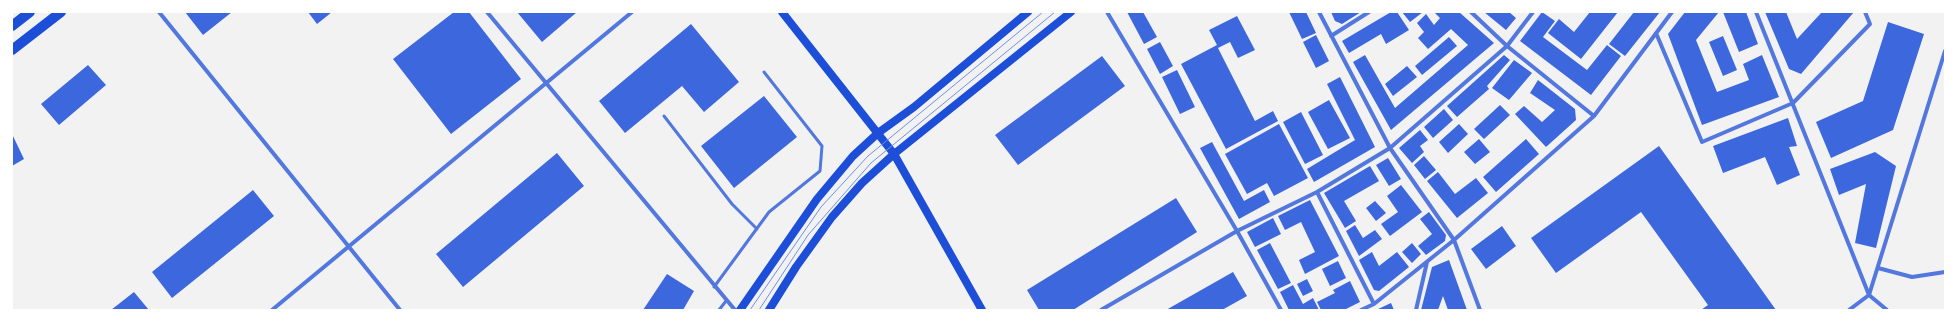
<!DOCTYPE html>
<style>
body{margin:0}
#map{position:relative;width:1957px;height:322px;overflow:hidden;background:#f2f2f2;font-family:"Playfair Display",serif}
canvas{display:block}
.frame{position:absolute;inset:0;border:13px solid #fff;pointer-events:none}
</style>
<div id="map">
<canvas width="1957" height="322"></canvas>
<div class="frame"></div>
</div>
<script>
const ctx = document.querySelector('canvas').getContext('2d');
ctx.lineJoin = 'round';
function fill(path, color) { ctx.fillStyle = color; ctx.fill(path, 'evenodd'); }
function trace(path, color, width, dash) { ctx.strokeStyle = color; ctx.lineWidth = width; ctx.lineCap = dash ? 'butt' : 'round'; ctx.setLineDash(dash || []); ctx.stroke(path); }
fill(new Path2D(`
 M185,12H232L203,35Z
 M308,12H332L317,24Z
 M454,12H469L521,79L451,134L393,59Z
 M517,12H577L542,42Z
 M1127,12H1143L1157,37L1144,44Z
 M1289,12H1306L1316,33L1302,39Z
 M1331,12H1361L1342,24L1335,21Z
 M1391,12H1397L1409,30L1386,44L1381,34L1349,53L1342,41Z
 M1402,12H1423L1410,22Z
 M1434,12H1459L1494,43L1391,130L1353,62L1365,55L1395,108L1468,45L1451,29L1428,49L1418,38L1424,32L1417,23L1426,14L1434,25L1440,18Z
 M1484,12L1505,13L1509,12L1516,18L1506,30Z
 M1542,12L1555,21L1543,37L1587,70L1607,45L1621,56L1591,95L1520,41Z
 M1590,12H1618L1581,59L1548,33L1559,19L1574,32Z
 M1634,12H1660L1625,56L1609,44Z
 M1685,12H1719L1696,40L1717,92L1749,80L1743,64L1762,55L1779,97L1702,125L1668,34Z
 M1723,12H1746L1758,44L1739,52Z
 M1765,12H1786L1797,39L1822,12H1854L1801,74L1789,69Z
 M1237,16L1255,50L1238,58L1230,42L1218,48L1255,121L1273,111L1278,121L1226,149L1181,64L1217,45L1209,30Z
 M1888,22L1924,34L1893,130L1831,158L1816,122L1863,101Z
 M691,24L739,82L704,112L682,86L625,133L599,101Z
 M1316,35L1329,61L1316,68L1303,42Z
 M1723,36L1737,70L1723,76L1709,42Z
 M1449,37L1457,46L1422,75L1415,66Z
 M1160,42L1173,66L1160,74L1147,49Z
 M1504,55L1510,60L1487,86L1489,89L1457,117L1447,106Z
 M1102,56L1125,86L1018,165L995,135Z
 M1514,60L1532,73L1509,100L1492,88Z
 M88,65L106,85L59,125L41,104Z
 M1407,66L1417,77L1393,96L1385,84Z
 M1177,70L1195,107L1180,114L1162,77Z
 M1340,77L1375,147L1314,182L1307,169L1355,140L1327,84Z
 M1538,80L1575,109L1576,120L1546,147L1515,114L1524,106L1542,122L1555,110L1530,93Z
 M764,96L797,137L734,188L701,146Z
 M1329,100L1350,138L1328,149L1308,112Z
 M1500,105L1510,115L1484,139L1474,129Z
 M1444,109L1453,120L1433,138L1424,127Z
 M1301,112L1323,155L1305,164L1283,122Z
 M1788,118L1797,146L1789,147L1800,175L1777,185L1765,157L1723,173L1713,146Z
 M1279,124L1308,178L1274,196L1267,183L1247,194L1225,154Z
 M1459,124L1468,134L1448,153L1439,142Z
 M1420,130L1428,140L1420,146L1424,152L1412,163L1399,148Z
 M12,134L24,159L12,166Z
 M1479,139L1490,152L1475,164L1464,152Z
 M1526,139L1539,154L1496,192L1483,177Z
 M1212,142L1244,201L1264,190L1270,202L1239,219L1200,148Z
 M1659,146L1776,310H1701L1708,305L1641,212L1556,273L1531,238Z
 M1875,152L1896,166L1876,248L1855,243L1866,184L1839,195L1830,169Z
 M557,153L584,186L463,287L436,254Z
 M1424,156L1436,170L1425,179L1414,165Z
 M1388,158L1401,179L1389,186L1376,165Z
 M1370,166L1379,181L1344,201L1356,221L1345,228L1324,193Z
 M1438,172L1455,194L1476,178L1488,193L1457,218L1427,181Z
 M1401,185L1422,212L1390,236L1381,224L1398,212L1387,196Z
 M253,190L274,216L172,298L152,272Z
 M1176,198L1197,232L1073,310H1039L1027,290Z
 M1310,200L1339,256L1305,274L1299,260L1315,252L1301,222L1285,230L1278,216Z
 M1375,201L1386,213L1376,221L1366,208Z
 M1429,212L1446,235L1445,241L1426,255L1418,246L1432,234L1420,219Z
 M1273,218L1281,234L1255,247L1247,232Z
 M1355,225L1363,238L1375,230L1382,239L1359,256L1346,231Z
 M1502,226L1516,246L1486,269L1471,249Z
 M1270,243L1291,283L1278,289L1257,250Z
 M1412,243L1421,254L1412,263L1402,252Z
 M1372,252L1379,266L1397,252L1409,267L1379,291L1374,290L1359,260Z
 M1449,260L1467,310H1448L1443,296L1438,310H1421L1432,267Z
 M1338,261L1346,278L1330,286L1322,269Z
 M1233,272L1247,296L1222,310H1166Z
 M667,274L694,291L683,310H643Z
 M1307,279L1313,291L1303,296L1297,284Z
 M1350,281L1360,302L1344,310H1321L1317,302L1335,293L1333,290Z
 M1293,285L1303,304L1313,298L1319,310H1289L1280,292Z
 M134,292L149,310H111Z
 M1391,303L1394,310H1376Z`), '#3d67dc');
trace(new Path2D(`
 M664,116L732,204L757,229
 M714,287L769,212L820,171L822,146L764,72
 M719,310L726,301`), '#5277de', 3);
trace(new Path2D(`
 M159,12L400,310
 M487,12L735,310
 M1107,12L1237,231L1281,310
 M1319,12L1390,148L1454,240L1480,310
 M1471,12L1507,46L1594,116
 M1756,12L1869,295L1887,310
 M1656,33L1702,142L1793,103L1870,24L1865,12
 M1331,36L1369,12
 M1317,192L1374,304
 M1878,268L1912,277L1945,272
 M272,310L632,12
 M1101,310L1237,231L1317,192L1390,148L1507,46L1533,12
 M1361,310L1374,304L1454,240L1594,116L1672,12
 M1416,310L1427,262
 M1849,310L1869,295L1945,51`), '#5277de', 4);
trace(new Path2D(`
 M782,12L894,154L982,310
 M740,310L817,199L853,156L878,133L914,107L1028,12
 M769,310L796,267L832,217L862,183L894,154L1071,12`), '#1d4ed8', 8);
trace(new Path2D(`
 M12,26L30,12
 M12,50L61,12`), '#1d4ed8', 10);
trace(new Path2D(`
 M750,310L821,207L868,156L1043,12
 M759,310L808,235L871,163L1055,12`), '#7290e2', 1);
</script>
